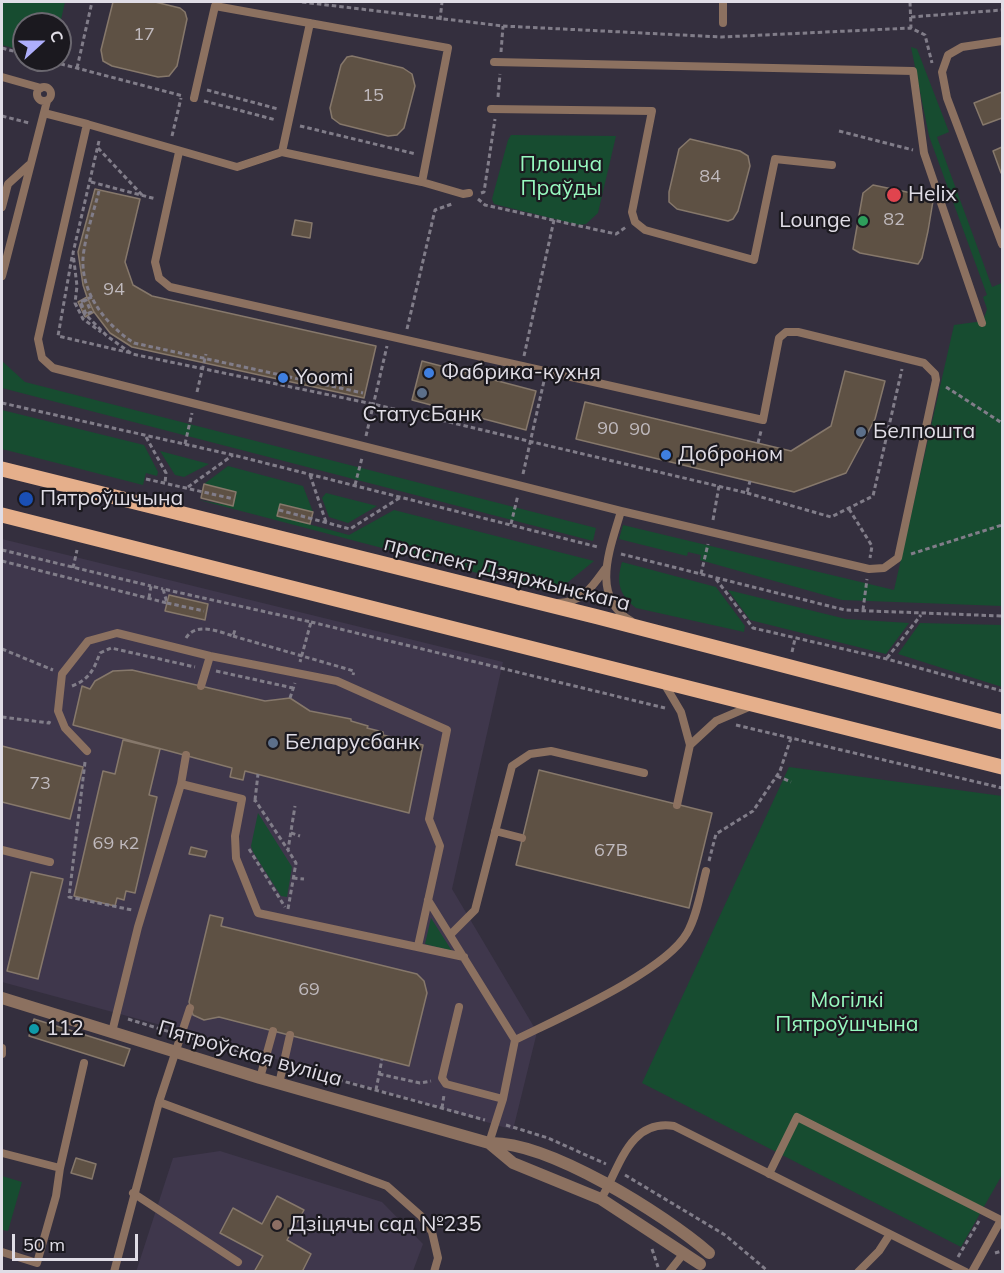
<!DOCTYPE html>
<meta charset="utf-8">
<style>
body{margin:0}
#map{position:relative;width:1004px;height:1273px;overflow:hidden;background:#342f3e;font-family:Mulish,sans-serif}
canvas{display:block}
.frame{position:absolute;inset:0;border:3px solid #e0dde6;pointer-events:none}
.north{position:absolute;left:12px;top:12px;width:60px;height:60px;box-sizing:border-box;background:#1b191f;border:2px solid #6a676f;border-radius:50%;rotate:69deg;font-size:16px;font-weight:700;line-height:24px;text-align:center;color:#e0dde6}
.north::after{content:'';display:block;margin:auto;width:21px;height:27px;background:#aeaefb;clip-path:polygon(50% 0,100% 100%,50% 72%,0 100%)}
.scale{position:absolute;left:12px;top:1234px;width:126px;height:27px;box-sizing:border-box;border:3px solid #e0dde6;border-top:0;padding-left:8px;font-size:18px;line-height:21px;white-space:nowrap;color:#e0dde6;-webkit-text-stroke:4px #1b191f;paint-order:stroke}
</style>
<div id="map">
<canvas width="1004" height="1273"></canvas>
<div class="frame"></div>
<div class="north">С</div>
<div class="scale">50 m</div>
</div>
<script>
const ctx = document.querySelector('canvas').getContext('2d');
ctx.lineJoin = 'round';
function fill(path, color) { ctx.fillStyle = color; ctx.fill(path, 'evenodd'); }
function trace(path, color, width, dash) { ctx.strokeStyle = color; ctx.lineWidth = width; ctx.lineCap = dash ? 'butt' : 'round'; ctx.setLineDash(dash || []); ctx.stroke(path); }
function write(font, color, halo, rows, align = 'center') {
  ctx.font = font + ' Mulish,sans-serif'; ctx.lineWidth = 4.5; ctx.setLineDash([]); ctx.textBaseline = 'middle'; ctx.strokeStyle = halo; ctx.fillStyle = color; for (const [text, x, y, turn = 0] of rows) {
    ctx.save(); ctx.translate(x, y); ctx.rotate((+turn || 0) * Math.PI / 180); ctx.textAlign = isNaN(turn) ? turn : align; if (halo) ctx.strokeText(text, 0, 0); ctx.fillText(text, 0, 0); ctx.restore();
  }
}
fill(new Path2D(`
 M2,539L503,662L452,889L537,1032L513,1130L179,1030L2,982Z
 M220,1151L382,1202L423,1244L413,1271L136,1272L173,1158Z`), '#3f374c');
fill(new Path2D(`
 M2,2H65L60,24H24V51L2,45Z
 M911,47L917,49L949,132L937,137L992,287L1002,283V606L842,600L700,560L701,555L688,552L687,556L619,539L623,525L894,590L954,325L983,321L987,309L983,297L987,295L929,136Z
 M511,135L616,136L598,213L586,224L579,225L494,204L492,199L508,140Z
 M2,361L25,382L596,528L593,541L2,388Z
 M2,410L144,445L158,472L157,476L146,473L143,485L2,449Z
 M160,451L209,464L184,477L175,475Z
 M228,466L303,486L313,512L280,504L278,516L349,535L394,510L594,561L562,587L550,592L199,500L233,506L236,492L204,484Z
 M326,493L377,506L348,523L329,517L322,498Z
 M622,562L716,587L745,626L744,632L636,608C619,595 616,582 622,562Z
 M728,590L846,619L909,623L886,654L750,620Z
 M920,623L1002,625V687L898,654Z
 M789,767L1002,796V1175L961,1247L642,1083Z
 M258,813L292,867L287,897L281,896L253,852L251,846Z
 M431,918L452,951L425,944Z
 M2,1176L22,1182L8,1231L2,1230Z`), '#174c30');
const building = new Path2D(`
 M113,2H155L180,8L185,12L187,19L177,66L169,76L158,77L112,66L103,61L101,50Z
 M352,56L403,68L412,74L415,86L404,128L397,135L388,136L340,124L332,118L330,108L341,65L347,57Z
 M1002,92V118L983,125L974,103Z
 M690,139L740,151L748,156L750,166L738,211L733,219L728,221L677,209L669,202V192L679,149Z
 M1002,147V173H1001L993,151Z
 M873,185L926,196L933,201L928,231L922,258L918,264L860,253L853,249L863,193Z
 M95,189L140,199L125,262L133,285L152,296L376,346L364,398L132,347L110,333L94,312L87,297L83,285L78,252Z
 M295,220L312,223L310,238L292,235Z
 M87,297L94,312L85,317L78,302Z
 M422,361L536,391L526,430L412,400Z
 M845,371L885,381L875,419L846,473L794,492L576,439L585,402L791,451L831,426Z
 M204,484L236,492L233,506L201,498Z
 M280,504L313,512L310,524L277,516Z
 M169,595L208,604L205,620L165,611Z
 M132,670L265,701L290,698L310,711L351,719V721L368,726L367,728L383,732V735L423,745L409,813L245,771L243,780L230,777L232,768L73,725L82,686L90,689L95,681L113,671Z
 M123,740L160,749L149,795L157,797L135,893L126,891L124,900L117,898L115,906L74,896L103,771L115,774Z
 M2,746L83,767L70,819L2,802Z
 M539,770L712,813L689,908L516,865Z
 M191,847L207,851L205,857L189,854Z
 M31,872L63,879L38,979L7,971Z
 M210,915L223,918L221,926L417,974L424,981L427,993L409,1066L219,1017L204,1020L193,1015L189,1002Z
 M34,1019L130,1049L124,1066L29,1036Z
 M76,1158L96,1164L92,1179L71,1173Z
 M277,1196L304,1210L287,1240L311,1254L302,1272H254L263,1256L220,1233L233,1208L262,1224Z`);
fill(building, '#5e5144');
trace(building, '#86786b', 1.5);
trace(new Path2D(`
 M302,2L503,26L722,37L911,28L925,35L932,63
 M910,2L911,28
 M911,17L1002,10
 M440,20L442,2
 M2,48L24,54
 M501,52L503,26
 M46,60L183,96
 M77,68L92,2
 M207,90L278,109
 M498,97L500,74
 M204,101L276,120
 M2,116L29,123
 M300,126L416,154
 M839,131L913,150
 M172,136L181,98
 M99,141L73,253L77,286L75,303L83,319L101,332
 M98,148L142,195
 M91,182L156,199
 M99,191C94,211 87,230 84,250C77,288 104,324 134,343L363,393
 M481,193L484,192L495,119
 M478,199L485,205L616,234L626,227
 M72,257L58,336L131,353
 M92,297L80,302L85,315L91,312L86,300L81,303L86,314L87,316L107,336L132,354L373,404L747,493L750,481
 M407,329L435,210L452,204
 M524,356L554,220
 M946,387L1002,423
 M197,392L206,354
 M2,403L233,455L598,547
 M366,436L387,346
 M146,437L166,473L165,483
 M758,443L761,431
 M185,444L192,413
 M523,474L544,381
 M310,475L326,522
 M146,479L234,499
 M355,485L362,458
 M188,487L233,455
 M747,493L831,517L873,496L902,369
 M849,509L872,546L870,558
 M279,510L350,529L401,497
 M713,520L719,486
 M511,524L518,495
 M2,550L151,586
 M621,554L845,610L1002,616
 M911,554L1002,525
 M2,561L167,603L163,589L311,622L300,662
 M73,568L77,550
 M701,574L708,544
 M716,579L753,628L887,659L1002,691
 M149,598L151,586L163,589
 M167,603L204,611
 M863,610L867,579
 M311,622L665,708
 M233,636L354,671L353,675
 M186,638C196,622 218,631 233,636L235,630
 M2,649L53,670
 M792,652L795,639
 M887,658L921,615
 M216,671L293,688
 M72,686C90,679 94,669 100,653L111,648L195,667
 M290,698L295,683
 M2,717L49,723L50,721
 M736,725L1002,788
 M85,762L69,897L132,910
 M777,776L791,782
 M255,800L258,774
 M255,802V800L288,850
 M291,833L300,836
 M249,849L285,907
 M709,861L716,834L753,811L780,771L791,738
 M293,878L304,879
 M288,909L296,863L288,850L295,806
 M128,1019L170,1032
 M191,1038L254,1056
 M295,1068L485,1120
 M379,1074L420,1083L431,1081
 M376,1090L382,1059
 M442,1108L444,1095
 M506,1125L548,1138L606,1164
 M625,1175L725,1235L769,1272
 M652,1249L658,1267
 M995,1253L1002,1251
 M958,1257L979,1221`), '#817d89', 3, [4.5, 3]);
trace(new Path2D(`
 M723,23V2
 M1002,41L962,47L948,55L942,72L947,98L1002,244
 M494,62L913,71L924,153L982,323
 M2,77L41,88
 M37 94a7 7 0 1 1 14 0a7 7 0 1 1-14 0Z
 M194,98L215,6L448,48L422,182
 M491,109L652,111L632,212L635,222L645,230L754,260L775,159L832,165
 M44,113L87,124
 M179,152L155,262L159,278L170,287L763,420L779,338L786,332H798L924,363L935,374L936,380L898,558L884,568L869,569L621,511L53,368L42,358L38,339L87,124L237,167L282,152L422,182L463,194L469,193
 M282,152L310,23
 M2,207L8,184L29,165
 M2,276L47,101
 M621,511C611,547 589,596 631,621
 M558,603C583,602 592,587 605,569
 M665,685L681,712L690,745L677,805
 M201,686L210,656
 M690,745L716,721L751,706
 M87,751L65,728L58,711L62,674L88,641L117,633L210,656L337,681L447,730L429,819L440,846L418,946
 M181,784L186,755
 M495,831L522,838
 M2,850L50,862
 M428,900L515,1040L503,1099L489,1143
 M450,935L475,910L512,766L530,754L551,751L644,773
 M459,1007L442,1078L446,1084L503,1099
 M190,1008L159,1102L387,1186L421,1216L432,1232L438,1258L434,1272
 M112,1032L138,927L181,784L242,799L235,836L236,858L258,913L464,957
 M515,1040C557,1019 665,972 687,933C697,916 701,890 706,871
 M2,1048V1054
 M260,1078L273,1031
 M279,1084L290,1035
 M2,1153L60,1168L56,1196L37,1263L2,1252
 M60,1168L84,1063
 M769,1174L797,1117L1001,1220L972,1272
 M133,1193L238,1262
 M601,1199C620,1167 629,1119 674,1126L966,1272
 M114,1272L159,1102
 M669,1272L684,1253
 M858,1272L879,1251L890,1234`), '#8c7160', 8);
trace(new Path2D(`
 M2,998L260,1078L489,1143C548,1141 664,1214 709,1253
 M489,1143L513,1163L601,1199L700,1264`), '#8c7160', 12);
trace(new Path2D(`
 M2,469L598,617L1002,722
 M2,515L1002,767`), '#e5af8b', 15);
for (const [x, y, r, color] of [
 [894,195,8,"#e0444e"],
 [863,221,6,"#2e9e5b"],
 [429,373,6,"#3f7fe0"],
 [283,378,6,"#3f7fe0"],
 [422,393,6,"#5c6f8a"],
 [861,432,6,"#5c6f8a"],
 [666,455,6,"#3f7fe0"],
 [26,499,8,"#1a4fb4"],
 [273,743,6,"#5c6f8a"],
 [34,1029,6,"#0f9aa8"],
 [277,1225,6,"#8d6e63"]
]) { const dot = new Path2D(); dot.arc(x, y, r, 0, 2 * Math.PI); ctx.fillStyle = color; ctx.fill(dot); trace(dot, '#1b191f', 2); }
write('18px', '#c0babe', null, [
 ["17",144,35],
 ["15",373,96],
 ["84",710,177],
 ["82",894,220],
 ["94",114,290],
 ["90",608,429],
 ["90",640,430],
 ["73",40,784],
 ["69 к2",116,844],
 ["67В",611,851],
 ["69",309,990]
]);
write('21px', '#97f9bf', '#1b191f', [
 ["Плошча",561,165],
 ["Праўды",561,189],
 ["Могілкі",847,1001],
 ["Пятроўшчына",847,1025]
]);
write('21px', '#e0dde6', '#1b191f', [
 ["Helix",908,195],
 ["Lounge",851,221,"right"],
 ["Фабрика-кухня",441,373],
 ["Yoomi",295,378],
 ["СтатусБанк",422,415,"center"],
 ["Белпошта",873,432],
 ["Доброном",678,455],
 ["Пятроўшчына",40,499],
 ["Беларусбанк",285,743],
 ["112",46,1029],
 ["Дзіцячы сад №235",289,1225]
], 'left');
write('21px', '#e0dde6', '#1b191f', [
 ["праспект Дзяржынскага",507,574,14],
 ["Пятроўская вуліца",250,1054,16]
]);
</script>
